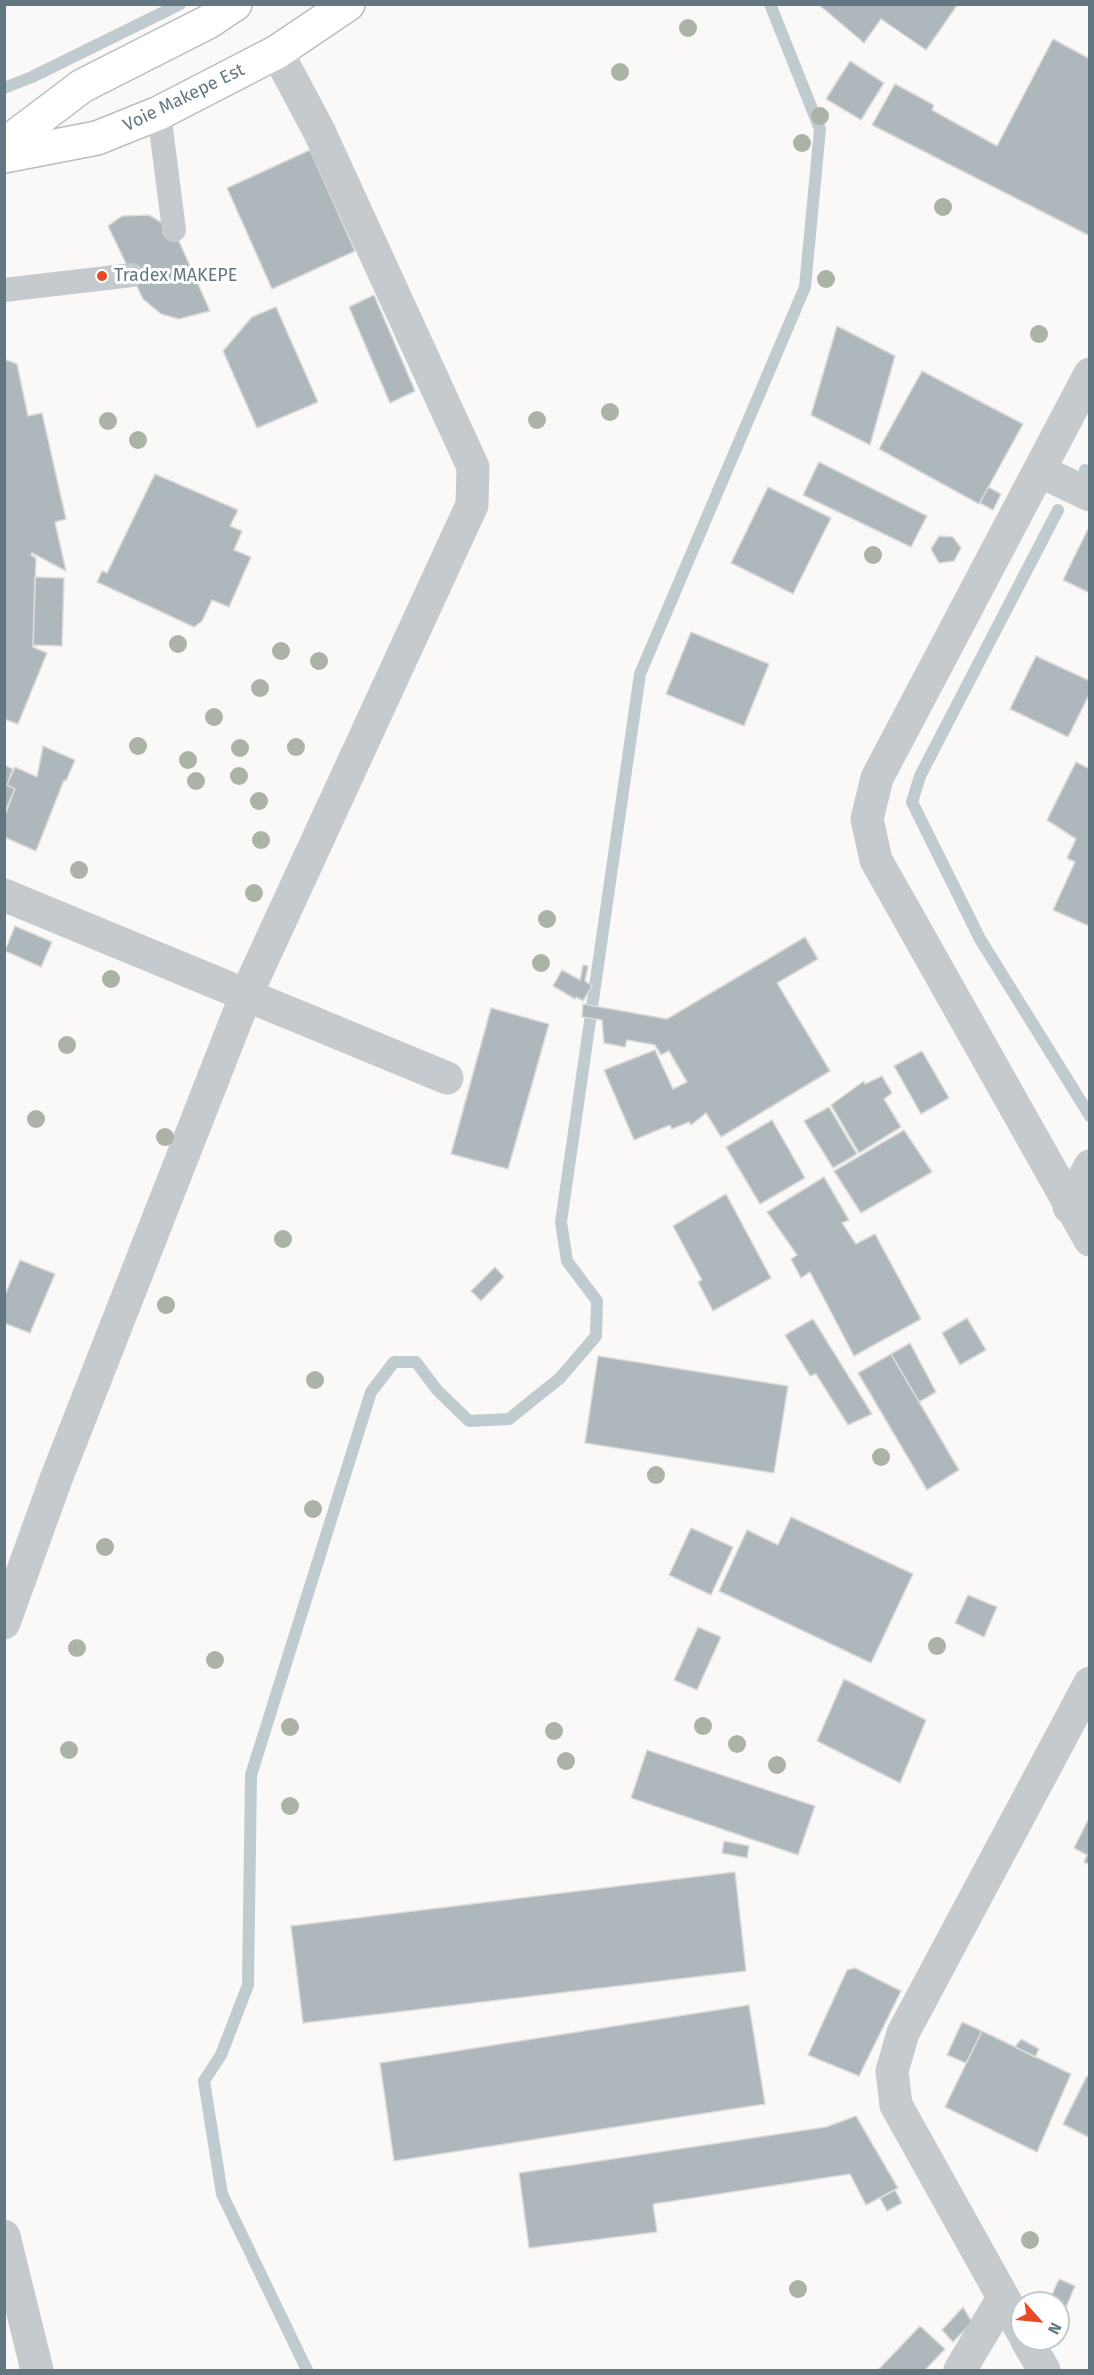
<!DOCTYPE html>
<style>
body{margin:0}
#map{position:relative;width:1094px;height:2375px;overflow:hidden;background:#faf9f7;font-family:"Fira Sans",sans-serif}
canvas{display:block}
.frame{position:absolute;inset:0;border:6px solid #637783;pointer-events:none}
.north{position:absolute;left:1010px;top:2291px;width:60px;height:60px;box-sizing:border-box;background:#fff;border:2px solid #c1c9cd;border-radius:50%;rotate:117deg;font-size:16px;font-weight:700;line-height:24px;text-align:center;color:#637783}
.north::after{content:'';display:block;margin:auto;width:21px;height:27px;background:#ea4927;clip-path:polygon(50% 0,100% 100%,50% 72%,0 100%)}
</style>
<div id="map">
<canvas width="1094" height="2375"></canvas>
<div class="frame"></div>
<div class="north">N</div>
</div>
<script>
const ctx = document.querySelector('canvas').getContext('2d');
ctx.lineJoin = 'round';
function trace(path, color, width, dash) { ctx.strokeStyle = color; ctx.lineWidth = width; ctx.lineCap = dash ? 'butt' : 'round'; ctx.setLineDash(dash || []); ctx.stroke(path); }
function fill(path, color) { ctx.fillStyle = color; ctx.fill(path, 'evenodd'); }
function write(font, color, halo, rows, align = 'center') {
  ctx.font = font + ' "Fira Sans",sans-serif'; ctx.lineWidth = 6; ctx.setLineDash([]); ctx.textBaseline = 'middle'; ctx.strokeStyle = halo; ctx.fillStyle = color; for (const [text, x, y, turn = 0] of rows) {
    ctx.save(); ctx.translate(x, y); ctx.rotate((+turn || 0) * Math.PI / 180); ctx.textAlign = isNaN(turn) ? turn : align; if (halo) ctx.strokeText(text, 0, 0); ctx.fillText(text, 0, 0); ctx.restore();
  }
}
trace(new Path2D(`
 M4,88L32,77L180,4
 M1085,470L1090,472
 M1058,510L920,776L912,802L980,939L1090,1116
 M307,2370L222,2194L204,2081L221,2055L248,1985L251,1775L371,1392L394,1362H416L437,1390L469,1421L509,1419L560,1378L596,1336L597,1301L567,1261L561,1222L640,674L805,287L820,129L770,4`), '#bfcbcf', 12);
const building = new Path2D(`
 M818,4H958L926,50L881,19L864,43Z
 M1053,39L1090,59V236L872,125L895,84L934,105L932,110L997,146Z
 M850,61L884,83L861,120L826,99Z
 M310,150L355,251L272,289L227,188Z
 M149,215L174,230L210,311L179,319L161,314L143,299L108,226L122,216Z
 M374,295L415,391L390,403L349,307Z
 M276,307L318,402L257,428L223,351L252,317Z
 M837,326L895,356L870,445L811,415Z
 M4,359L17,364L28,416L42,413L66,519L55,522L66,571L32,553L31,555L36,558L33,647L47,653L18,724L4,719Z
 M922,371L1023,424L979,504L879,449Z
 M819,462L927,516L911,547L803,495Z
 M155,474L238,510L230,526L242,531L234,550L251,557L229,607L212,600L202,621L194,627L97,582L102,571L107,573Z
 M768,487L831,518L793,594L731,563Z
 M988,487L1001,494L993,510L980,503Z
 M1090,525V593L1063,580Z
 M939,536L953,537L961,548L954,561L939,563L931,549Z
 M35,577L64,578L62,646L33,645Z
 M691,632L769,664L744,726L666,694Z
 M1036,656L1090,681V693L1068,737L1010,709Z
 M43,746L75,760L66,781L64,780L36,851L4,837V814L15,789L7,785L15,767L37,777Z
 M1076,762L1090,769L1089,926L1053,910L1075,862L1067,858L1076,839L1047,820Z
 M4,765L13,769L7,785L15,789L5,815Z
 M15,926L52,942L41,967L5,951Z
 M805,937L818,959L777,983L830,1071L721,1137L706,1113L691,1125L689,1122L672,1129L670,1125L634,1140L604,1070L655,1050L673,1089L687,1082L669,1051L661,1055L655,1045L627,1040L625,1047L604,1043L602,1020L582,1017L583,1004L667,1019Z
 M583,965L588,966L585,981L592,986L583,1001L576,997L575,999L553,986L562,970L580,980Z
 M491,1008L549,1024L508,1169L451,1154Z
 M922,1051L949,1098L921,1114L894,1066Z
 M882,1076L892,1093L884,1099L901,1127L859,1153L831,1105L864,1081L865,1084Z
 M829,1107L857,1154L833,1168L804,1121Z
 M772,1120L805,1178L760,1204L726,1147Z
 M904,1130L932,1172L861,1213L834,1171Z
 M824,1177L849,1220L842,1223L856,1244L875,1234L921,1319L854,1356L810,1272L801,1278L791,1259L797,1255L767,1212Z
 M726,1194L771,1278L713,1311L698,1282L702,1280L673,1226Z
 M20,1260L55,1274L30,1333L4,1323V1297Z
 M495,1267L504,1277L481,1301L471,1291Z
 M967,1318L986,1350L960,1365L942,1333Z
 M813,1319L872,1414L848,1425L816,1374L810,1376L785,1335Z
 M910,1343L936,1392L919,1402L891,1354Z
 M891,1354L959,1470L927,1490L858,1373Z
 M598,1356L788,1386L774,1473L585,1443Z
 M791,1517L913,1574L871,1663L719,1591L747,1530L778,1545Z
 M691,1528L733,1547L711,1595L669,1575Z
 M968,1595L997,1607L984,1637L955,1623Z
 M698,1627L721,1637L697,1690L674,1680Z
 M844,1679L926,1720L900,1783L817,1741Z
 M647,1750L815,1806L798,1855L631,1798Z
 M1090,1816V1865L1084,1862L1087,1855L1074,1848Z
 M724,1841L749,1846L747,1858L722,1853Z
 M735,1872L746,1971L303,2023L291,1926Z
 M855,1968L901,1991L859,2076L808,2055L847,1970Z
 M749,2005L765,2104L394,2161L380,2063Z
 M962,2022L982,2031L966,2063L947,2055Z
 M982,2031L1071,2074L1037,2152L945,2107Z
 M1021,2039L1039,2049L1035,2057L1015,2047Z
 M1087,2076L1090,2078V2138L1063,2124Z
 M856,2116L898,2188L866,2205L850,2174L653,2204L657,2232L529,2248L519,2173L826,2127Z
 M895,2190L902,2203L887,2211L880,2198Z
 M1059,2279L1075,2286L1066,2307L1050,2299Z
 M963,2307L972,2322L953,2342L942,2330Z
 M920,2326L945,2349L925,2370H878Z`);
fill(building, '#adb7bc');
trace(building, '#dbdbd9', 1.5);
const primary = new Path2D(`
 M4,145L82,86L208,22L235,4
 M4,156L97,138L159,113L277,52L348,4`);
trace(primary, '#b8bdc0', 36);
trace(new Path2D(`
 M159,113L174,230
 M4,290L132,275`), '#c4cacd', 24);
trace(new Path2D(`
 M1090,374L877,778L867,819L876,860L1090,1240
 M1040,471L1090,495
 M4,895L447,1078
 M1069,1207L1090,1166
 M4,1623L56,1479L246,995L472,505L473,467L319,131L277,52
 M4,2236L37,2370
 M1022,2331L896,2105L892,2071L903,2033L1090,1683
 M1026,2339L1044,2370
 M960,2370L1003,2298`), '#c4cacd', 33);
trace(primary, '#fff', 33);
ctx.fillStyle = '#aab3a6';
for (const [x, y] of [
 [688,28],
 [620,72],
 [820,116],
 [802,143],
 [943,207],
 [826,279],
 [1039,334],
 [610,412],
 [537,420],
 [108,421],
 [138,440],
 [873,555],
 [178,644],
 [281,651],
 [319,661],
 [260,688],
 [214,717],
 [138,746],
 [296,747],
 [240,748],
 [188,760],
 [239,776],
 [196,781],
 [259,801],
 [261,840],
 [79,870],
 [254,893],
 [547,919],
 [541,963],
 [111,979],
 [67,1045],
 [36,1119],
 [165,1137],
 [283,1239],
 [166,1305],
 [315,1380],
 [881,1457],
 [656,1475],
 [313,1509],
 [105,1547],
 [937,1646],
 [77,1648],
 [215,1660],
 [703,1726],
 [290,1727],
 [554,1731],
 [737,1744],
 [69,1750],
 [566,1761],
 [777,1765],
 [290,1806],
 [1030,2240],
 [798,2289]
]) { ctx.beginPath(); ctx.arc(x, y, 9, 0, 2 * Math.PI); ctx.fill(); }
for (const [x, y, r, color] of [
 [102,276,6,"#ea4927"]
]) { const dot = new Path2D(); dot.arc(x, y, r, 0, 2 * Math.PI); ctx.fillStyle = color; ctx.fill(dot); trace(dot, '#fff', 2); }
write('18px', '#637783', '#fff', [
 ["Voie Makepe Est",184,98,-26]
]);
write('18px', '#637783', '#fff', [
 ["Tradex MAKEPE",114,276]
], 'left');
</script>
